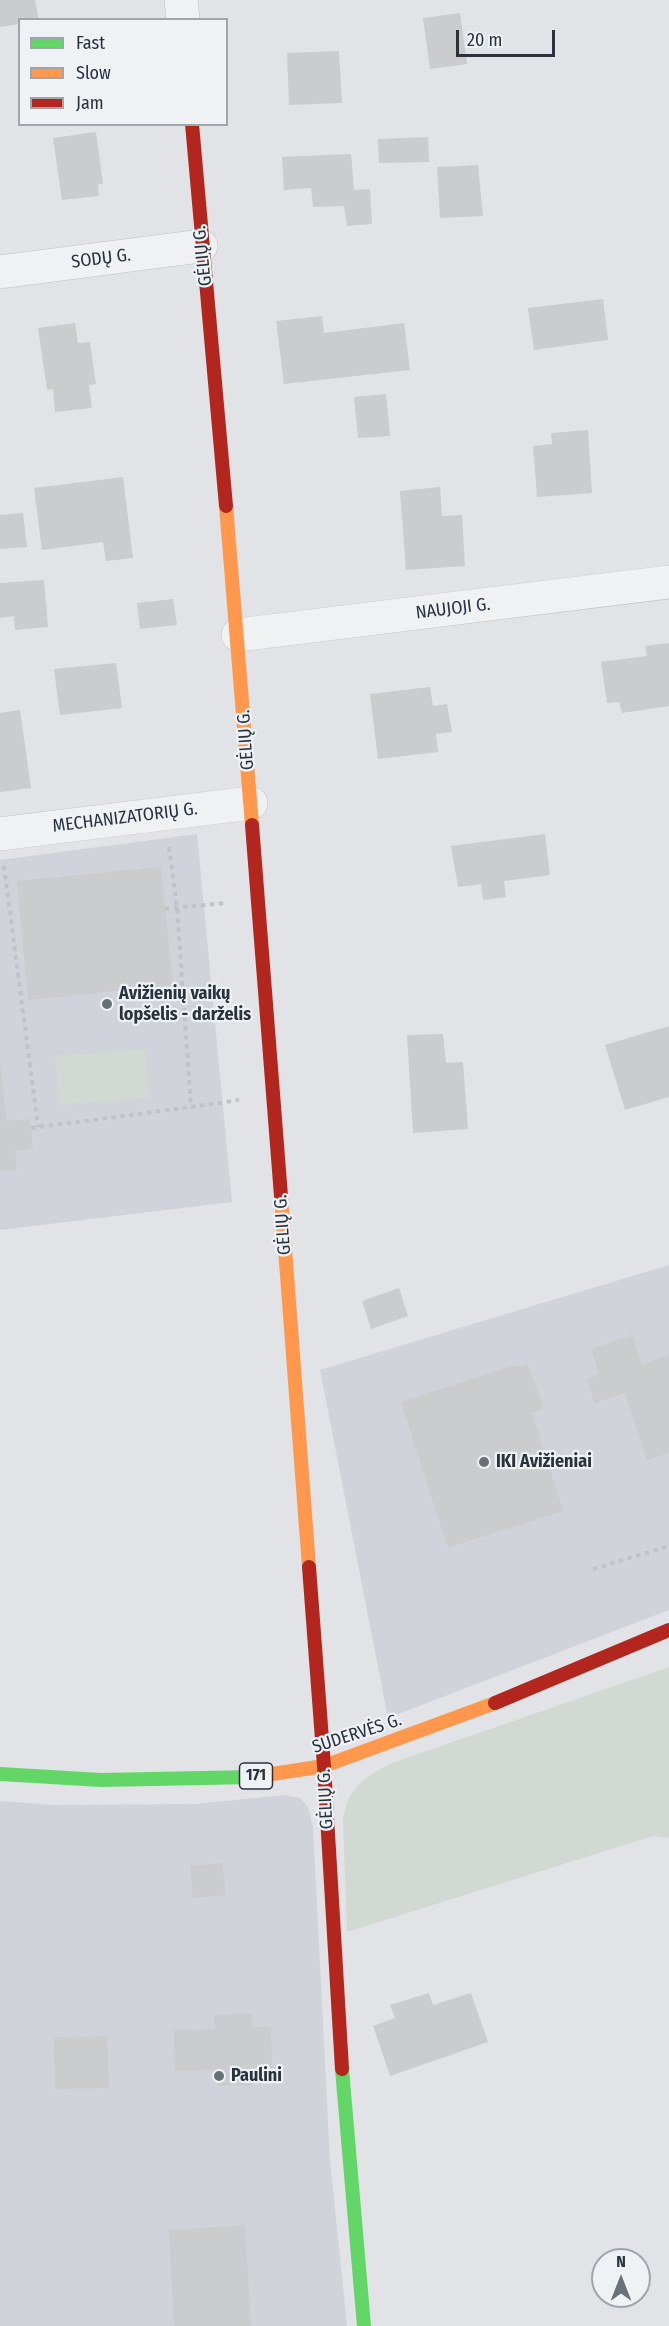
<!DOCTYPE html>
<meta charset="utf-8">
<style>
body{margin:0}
#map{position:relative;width:669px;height:2326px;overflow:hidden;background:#e1e3e6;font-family:"Fira Sans Condensed",sans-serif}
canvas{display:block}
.legend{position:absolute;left:18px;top:18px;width:210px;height:108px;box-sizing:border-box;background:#eff2f5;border:2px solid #a0a5ab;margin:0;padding:8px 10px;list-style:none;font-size:18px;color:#2a323d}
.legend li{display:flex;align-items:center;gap:12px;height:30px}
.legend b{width:30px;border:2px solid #a0a5ab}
.north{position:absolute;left:591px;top:2248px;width:60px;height:60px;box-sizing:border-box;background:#eff2f5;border:2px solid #a0a5ab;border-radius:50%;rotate:0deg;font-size:16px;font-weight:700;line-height:24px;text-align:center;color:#2a323d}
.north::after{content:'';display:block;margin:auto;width:21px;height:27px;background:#6a7078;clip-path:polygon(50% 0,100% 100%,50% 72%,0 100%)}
.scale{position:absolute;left:456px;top:30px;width:99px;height:27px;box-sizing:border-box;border:3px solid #2a323d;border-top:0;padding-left:8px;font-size:18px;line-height:21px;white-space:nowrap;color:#2a323d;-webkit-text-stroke:4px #eff2f5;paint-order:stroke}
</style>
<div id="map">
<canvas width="669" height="2326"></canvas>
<ul class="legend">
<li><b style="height:8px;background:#63d668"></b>Fast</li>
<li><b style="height:8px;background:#ff974d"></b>Slow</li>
<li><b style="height:8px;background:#b3261e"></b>Jam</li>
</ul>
<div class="north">N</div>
<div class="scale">20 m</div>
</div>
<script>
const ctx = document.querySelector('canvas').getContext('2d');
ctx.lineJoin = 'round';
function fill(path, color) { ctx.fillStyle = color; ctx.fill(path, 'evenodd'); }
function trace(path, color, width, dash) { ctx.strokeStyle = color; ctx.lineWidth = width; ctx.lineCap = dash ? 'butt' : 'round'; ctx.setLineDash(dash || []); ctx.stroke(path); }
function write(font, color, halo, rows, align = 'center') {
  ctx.font = font + ' "Fira Sans Condensed",sans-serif'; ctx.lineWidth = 4.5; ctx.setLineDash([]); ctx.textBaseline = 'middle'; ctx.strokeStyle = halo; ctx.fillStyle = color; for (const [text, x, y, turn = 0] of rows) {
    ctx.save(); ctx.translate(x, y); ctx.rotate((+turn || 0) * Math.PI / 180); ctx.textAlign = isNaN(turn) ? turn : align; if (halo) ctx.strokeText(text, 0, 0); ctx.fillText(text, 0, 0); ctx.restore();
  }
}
fill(new Path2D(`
 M197,834L232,1202L0,1230V860Z
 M669,1265V1610L388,1718L320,1370Z
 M285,1795L300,1798L308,1807L313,1827L330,2160L347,2326H0V1801L53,1805L195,1804Z`), '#d0d3d9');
fill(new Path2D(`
 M145,1049L149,1098L59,1105L55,1056Z
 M669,1667V1838L653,1836L347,1932L343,1818C349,1786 365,1777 392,1763Z`), '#d2d9d2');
fill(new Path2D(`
 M0,0H35L39,20H20V24L0,27Z
 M460,13L467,64L430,69L423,18Z
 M339,51L342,103L289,105L287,53Z
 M96,132L103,184H98L99,196L62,200L53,138Z
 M428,137L429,162L379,163L378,139Z
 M351,154L354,190L370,189L372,224L347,226L344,206L313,207L311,188L284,190L282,157Z
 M478,165L483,216L440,218L437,167Z
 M603,299L608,340L534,350L528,308Z
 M322,316L324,333L404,323L410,370L284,384L276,321Z
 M75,323L78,343L90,342L96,384L89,385L92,408L55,412L53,389L47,390L38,328Z
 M386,394L390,436L358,438L354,397Z
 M588,430L592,493L537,497L533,446L552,444L551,433Z
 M123,477L133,558L106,561L103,542L42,550L34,488Z
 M440,487L442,516L462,515L465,566L406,570L400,491Z
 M23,513L27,547L0,549V515Z
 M44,580L48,627L15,630L14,616L0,618V583Z
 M173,599L177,625L140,629L137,603Z
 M669,643V706L622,713L619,702L607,703L601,662L647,656L645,646Z
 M116,663L122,708L60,715L54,669Z
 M430,687L433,706L447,704L452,732L436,734L438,752L378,759L370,694Z
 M20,710L31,788L0,792V713Z
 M545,834L550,875L504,881L506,897L483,900L481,884L458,887L451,846Z
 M161,867L173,985L28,1000L17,881Z
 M669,1026V1097L625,1110L605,1045Z
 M443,1034L446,1063L463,1062L468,1129L413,1133L407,1035Z
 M0,1061L7,1121L30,1119L33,1149L15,1151L17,1170L0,1171Z
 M399,1288L408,1316L371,1329L362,1301Z
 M632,1335L642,1365L669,1355V1453L647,1460L625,1393L595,1403L587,1379L599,1374L591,1349Z
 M528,1364L544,1409L532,1413L563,1511L448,1548L401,1402L516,1365L517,1368Z
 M222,1863L226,1895L193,1898L190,1866Z
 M429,1993L433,2005L471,1993L488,2042L390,2076L373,2026L395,2018L390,2005Z
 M252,2014L253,2027H271L272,2069H254V2085L218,2086L217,2070L175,2071L174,2030L215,2029L214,2015Z
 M107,2036L109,2088L55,2089L54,2037Z
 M245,2225L251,2326H174L169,2230Z`), '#caccce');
const street = new Path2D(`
 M181,0L183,20
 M0,272L201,246
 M238,635L669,582
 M0,834L251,803`);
trace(street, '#c0c1c4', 34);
trace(new Path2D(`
 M169,847L177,908L191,1107L239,1100
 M4,866L38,1127
 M165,909L225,903
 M31,1128L191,1107
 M593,1569L669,1546`), '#c1c4c6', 4, [4.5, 4.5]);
trace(street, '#f0f1f3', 33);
trace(new Path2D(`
 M0,1774L101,1780L253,1777
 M342,2069L364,2326`), '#63d668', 14);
trace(new Path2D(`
 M226,506L252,825
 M281,1196L309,1567
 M253,1777L324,1766L495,1703`), '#ff974d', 14);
trace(new Path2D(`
 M192,124L226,506
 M252,825L281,1196
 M309,1567L324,1766L342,2069
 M495,1703L669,1630`), '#b3261e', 14);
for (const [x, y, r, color] of [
 [107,1004,6,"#6a7078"],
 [484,1462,6,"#6a7078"],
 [219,2076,6,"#6a7078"]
]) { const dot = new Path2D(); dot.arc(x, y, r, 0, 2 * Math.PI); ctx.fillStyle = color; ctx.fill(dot); trace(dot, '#eff2f5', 2); }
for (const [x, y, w] of [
 [256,1776,33]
]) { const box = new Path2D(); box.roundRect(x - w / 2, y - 13, w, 26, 4.5); ctx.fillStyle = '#eff2f5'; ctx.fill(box); trace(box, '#2a323d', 1.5); }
write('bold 16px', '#2a323d', null, [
 ["171",256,1776]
]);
write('18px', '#2a323d', '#eff2f5', [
 ["GĖLIŲ G.",203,256,-96],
 ["SODŲ G.",101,259,-7],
 ["NAUJOJI G.",453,609,-7],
 ["GĖLIŲ G.",246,740,-94],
 ["MECHANIZATORIŲ G.",125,818,-7],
 ["GĖLIŲ G.",283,1225,-94],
 ["SUDERVĖS G.",357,1734,-18],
 ["GĖLIŲ G.",326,1799,-93]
]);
write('bold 18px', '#2a323d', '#eff2f5', [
 ["Avižienių vaikų",119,994],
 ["lopšelis - darželis",119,1015],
 ["IKI Avižieniai",496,1462],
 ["Paulini",231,2076]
], 'left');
</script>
